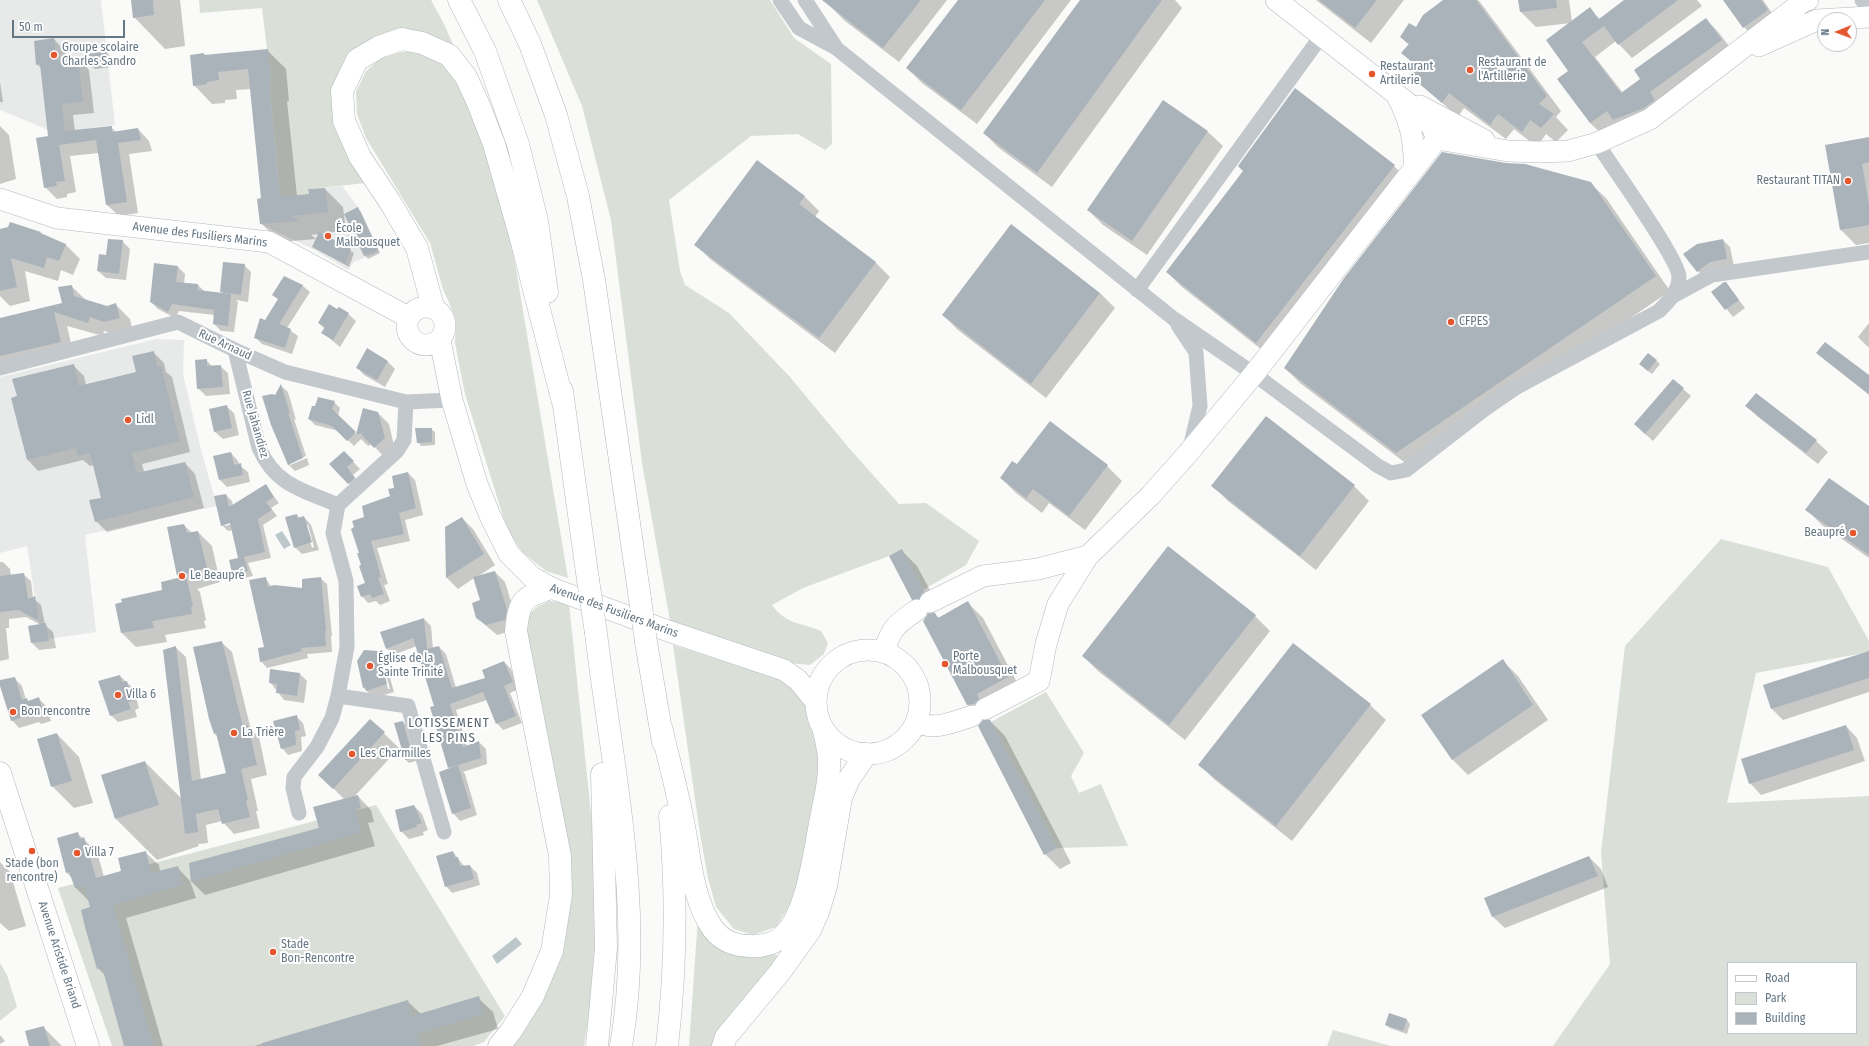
<!DOCTYPE html>
<meta charset="utf-8">
<style>
body{margin:0}
#map{position:relative;width:1869px;height:1046px;overflow:hidden;background:#fafaf8;font-family:"Fira Sans Condensed",sans-serif}
canvas{display:block}
.legend{position:absolute;left:1727px;top:962px;width:130px;height:72px;box-sizing:border-box;background:#fff;border:1px solid #c1c8cd;margin:0;padding:5px 7px;list-style:none;font-size:12px;color:#657683}
.legend li{display:flex;align-items:center;gap:8px;height:20px}
.legend b{width:20px;border:1px solid #c1c8cd}
.north{position:absolute;left:1817px;top:12px;width:40px;height:40px;box-sizing:border-box;background:#fff;border:1px solid #c1c8cd;border-radius:50%;rotate:269deg;font-size:11px;font-weight:700;line-height:16px;text-align:center;color:#657683}
.north::after{content:'';display:block;margin:auto;width:14px;height:18px;background:#e4572e;clip-path:polygon(50% 0,100% 100%,50% 72%,0 100%)}
.scale{position:absolute;left:12px;top:20px;width:113px;height:18px;box-sizing:border-box;border:2px solid #657683;border-top:0;padding-left:5px;font-size:12px;line-height:14px;white-space:nowrap;color:#657683;-webkit-text-stroke:3px #fff;paint-order:stroke}
</style>
<div id="map">
<canvas width="1869" height="1046"></canvas>
<ul class="legend">
<li><b style="height:5px;background:#fff"></b>Road</li>
<li><b style="height:11px;background:#dadfd7"></b>Park</li>
<li><b style="height:11px;background:#aab3b9"></b>Building</li>
</ul>
<div class="north">N</div>
<div class="scale">50 m</div>
</div>
<script>
const ctx = document.querySelector('canvas').getContext('2d');
ctx.lineJoin = 'round';
function fill(path, color) { ctx.fillStyle = color; ctx.fill(path, 'evenodd'); }
function trace(path, color, width, dash) { ctx.strokeStyle = color; ctx.lineWidth = width; ctx.lineCap = dash ? 'butt' : 'round'; ctx.setLineDash(dash || []); ctx.stroke(path); }
function write(font, color, halo, rows, align = 'center') {
  ctx.font = font + ' "Fira Sans Condensed",sans-serif'; ctx.lineWidth = 4; ctx.setLineDash([]); ctx.textBaseline = 'middle'; ctx.strokeStyle = halo; ctx.fillStyle = color; for (const [text, x, y, turn = 0] of rows) {
    ctx.save(); ctx.translate(x, y); ctx.rotate((+turn || 0) * Math.PI / 180); ctx.textAlign = isNaN(turn) ? turn : align; if (halo) ctx.strokeText(text, 0, 0); ctx.fillText(text, 0, 0); ctx.restore();
  }
}
fill(new Path2D(`
 M0,0H101L115,125L56,133L0,110Z
 M342,186L358,207L379,252L354,262L348,270L311,248L260,224L259,214L282,211L280,197L309,193L308,189Z
 M156,339L184,340L183,374L201,450L217,506L85,535L96,632L49,639L46,624H39L27,546L0,553V377Z`), '#e8e9e9');
fill(new Path2D(`
 M199,0H431L444,24L458,56L441,39L421,32L337,81L366,183L308,189L309,194L280,197L269,83L271,82L262,8L200,13Z
 M537,0H770L794,38L831,64L832,144L825,150L798,134L751,136L669,200L680,271L685,285L729,313L790,377L849,448L899,504L926,503L979,541L966,565L923,590L902,550L889,556L803,588L772,605C785,624 802,623 821,631L828,643L824,654L810,665L789,663L670,621L642,463L611,220L582,106Z
 M401,52H419L444,63L465,94L504,198L568,578L546,571L522,552L507,529L465,394L455,343L456,321L450,305L443,289L430,243L366,138L357,114L356,92L366,71L381,58Z
 M1721,539L1828,567L1869,641V652L1756,673L1727,803L1869,796V1046H1553L1610,964L1601,853L1625,646ZM1728,963H1856V1033H1728Z
 M550,601L569,603L597,871L596,973L584,1046H512L569,915L525,644C527,619 525,610 550,601Z
 M673,645L785,681L802,691L811,729L821,750L815,828L791,903L776,927L753,935L734,929L716,907L708,878L700,834Z
 M1046,692L1084,753L1071,776L1079,793L1101,784L1128,846L1057,848L991,722Z
 M376,805L505,1016L484,1042L473,1046H112L58,888Z
 M698,917L778,956L776,967L716,1046H689Z
 M0,963L7,975L17,1007L0,1021Z
 M1333,1030L1391,1046H1327Z`), '#dadfd7');
fill(new Path2D(`
 M282,531L291,545L284,549L275,535Z
 M516,937L522,944L497,964L492,956Z`), '#bbc7cb');
fill(new Path2D(`
 M132,0H180L185,46L165,49L134,17Z
 M835,0H947L899,62L845,21L830,6Z
 M959,0H1071L977,124L922,83L907,68Z
 M1081,0H1175L1182,8L1052,187L999,148L984,133Z
 M1316,0H1404L1371,43Z
 M1444,0H1478L1480,2L1561,111L1556,117L1568,130L1556,142L1546,134L1537,147L1514,129L1506,139L1464,108L1458,117L1411,75L1417,67L1403,53L1409,45L1401,37L1417,28Z
 M1519,0H1569L1572,22L1591,11L1600,19L1626,0H1697L1702,6L1632,58L1616,41L1595,57L1623,93L1642,79L1706,19L1719,33L1735,54L1604,136L1590,123L1570,71L1571,23L1536,27L1521,12Z
 M1724,0H1763L1778,22L1755,38L1744,27Z
 M54,39L65,51L66,60L78,58L89,70L94,113L73,115L75,131L111,127L116,132L138,129L149,141L152,151L129,154L138,213L119,216L107,205L99,153L70,156L76,192L67,194V197L57,199L45,187L49,137L42,69L37,64Z
 M267,50L286,69L289,101H287L297,196L310,194L325,189L343,207L346,230L320,234L354,253L349,267L313,247L319,234L311,235L316,239L280,242L261,223L262,199L251,89L236,90L237,99L225,100V103L212,104L194,85L204,54L206,56Z
 M106,52L110,56L111,67L95,69L91,65Z
 M0,82L3,102H0Z
 M0,126L9,135L16,179L0,184Z
 M1207,131L1223,146L1147,255L1103,225L1088,210Z
 M1869,138V243L1856,245L1841,230L1826,146Z
 M1394,166L1409,181L1271,357L1182,287L1167,272Z
 M1590,183L1606,198L1670,291L1412,468L1300,383L1285,368Z
 M804,196L819,211L815,217L875,262L890,277L835,353L710,259L695,244Z
 M357,208L361,212L380,253L368,259L365,255Z
 M10,223L41,233L66,245L80,259L73,275L61,270L58,281L25,271L30,301L10,306L0,296V231L9,228Z
 M1723,240L1730,247L1734,266L1705,279L1684,255Z
 M122,241L130,249L126,280L106,278L98,271L107,256Z
 M244,265L251,272L248,302L236,300L238,302L234,332L221,331L214,324L215,315L179,311L175,318L158,309L151,302L178,267L185,274L184,284L198,285L204,291L224,294L221,291Z
 M284,277L303,286L310,292L287,328L298,336L292,354L262,344L255,337L279,300L273,295Z
 M1726,283L1745,308L1733,317L1713,292Z
 M71,286L86,300L107,307L116,305L130,319L133,332L119,335L104,331L103,336L67,326L74,356L0,374V319L63,304Z
 M1100,293L1115,308L1046,398L958,330L943,315Z
 M337,310L348,314L356,321L340,347L323,333L325,329L319,323Z
 M1869,323V348L1858,337Z
 M368,350L388,362L395,369L385,387L364,375L357,367Z
 M153,352L164,363L166,372L172,377L190,452L142,464L144,472L185,463L195,474L204,508L107,532L96,521L102,498L94,465L90,466L83,460L38,471L28,460L13,398L73,365L84,376L86,385L138,372Z
 M1818,353L1869,376V395L1825,360Z
 M1648,354L1660,364L1652,374L1644,368Z
 M206,360L213,367L220,366L228,373L230,394L206,396L198,388Z
 M1673,380L1691,396L1653,441L1643,432Z
 M281,386L288,392L296,420L294,419L306,456L290,463V465L307,458L309,465L295,471L288,464L275,396Z
 M334,402L340,408L338,416L357,435L363,409L378,413L389,424L395,450L386,459L372,444L368,446L361,439L354,446L339,431L315,425L309,419Z
 M226,406L234,413L239,435L223,439L215,432L210,410Z
 M1747,406L1816,441L1828,452L1818,464L1758,417Z
 M431,429L435,432V445L421,446L418,442Z
 M344,452L360,469L353,475L361,485L356,490L330,464Z
 M231,453L238,461L239,465L248,472L250,482L227,487L220,480Z
 M1017,466H1107L1122,481L1085,530L1049,503L1042,513L1016,493L1001,478Z
 M408,473L415,480L423,515L405,520L410,541L377,548L388,584L384,585L390,601L380,605L376,601L368,603L362,596L366,584L360,553L365,518L391,497Z
 M265,485L279,503L271,508L277,516L263,525L271,558L248,563L253,576L239,579L233,573L239,559L233,530L228,531L222,525L226,495L232,501L233,506ZM235,521L236,523L225,526V524Z
 M1213,486H1354L1369,501L1316,570L1228,501Z
 M1869,507V558L1822,525L1807,510Z
 M296,515L300,518L304,517L311,525L319,550L302,554L295,547ZM306,525H308L314,547L312,548Z
 M462,518L473,529L495,565L477,577L495,572L505,582L517,621L515,630L497,635L477,618L481,601L474,578L458,589L447,578L446,528Z
 M184,525L192,533L198,532L212,546L220,582L197,589L200,592L206,620L204,621L206,628L165,635L167,642L136,647L122,633L164,591L181,579L178,576Z
 M902,551L917,566L939,607L934,613L939,618L968,603L983,618L1022,692L994,714L989,720L1005,736L1071,863L1060,869L1045,854L979,726L985,720H983L968,705L928,615L913,599Z
 M0,562H3L10,569L11,576L23,574L31,581L33,598L41,605L45,625L53,632L56,648L39,650L32,643L41,625L26,617L9,619V628H6L9,659L0,661Z
 M265,578L272,587L303,589L320,578L327,584L332,636H331L332,652L307,654L308,658L267,668L261,661L266,648Z
 M1255,616L1270,631L1185,740L1098,671L1083,656Z
 M424,619L431,626L433,649L439,647L446,654L456,688L487,679L504,662L511,669L519,689L510,693L522,723L503,730L497,723L487,700L456,710L467,746L479,742L486,749L487,764L463,772L465,774L477,815L460,821L453,813L451,769L449,767L436,707L417,646L393,655L387,649Z
 M221,642L232,652L251,730L259,737L267,775L251,779L258,811H256L260,828L234,834L222,821L206,825L208,843L198,844L199,846L157,860L116,819L145,762L182,799L175,647L186,657L201,780L227,774L218,737L214,733Z
 M1294,644L1370,705L1386,720L1292,841L1215,780L1200,765Z
 M377,652L385,660L394,692L374,698L363,687ZM379,658H381L390,689H388Z
 M1869,653V692L1783,720L1772,709L1764,685Z
 M1503,661L1518,676L1548,720L1468,775L1453,760L1423,715Z
 M271,670L300,674L307,681L304,703L284,700L270,682Z
 M120,676L134,689L139,708L135,710L137,717L118,722L111,715Z
 M14,678L22,686L26,700L29,702L39,699L46,706L51,721L41,724L39,722L19,728L12,720L0,681Z
 M296,716L303,723L306,736L301,737L302,751L288,755L282,748Z
 M370,720L399,748L354,797L358,796L371,810L374,822L368,823L375,846L205,895L192,882L190,864L320,829L345,800L320,775Z
 M403,722L406,725L416,761L409,763L406,760Z
 M1846,726L1857,738L1865,761L1761,795L1750,783Z
 M57,734L79,757L93,803L74,808L52,786Z
 M414,806L422,814L428,830L423,832L424,835L409,839L401,831Z
 M77,833L97,852L104,877L122,872L145,852L159,865L160,872L177,867L190,881L196,898L126,918L163,1046H126L105,975L98,968L92,908L89,901L75,887L72,878L67,873Z
 M453,852L464,866H470L477,873L480,885L452,893L446,886Z
 M1589,857L1601,869L1608,887L1505,928L1493,917L1486,898Z
 M0,862L10,872L26,926L9,931L0,923Z
 M478,998L493,1012L498,1029L437,1046H254L407,1001L421,1014Z
 M1407,1020L1410,1024L1407,1034L1390,1028L1386,1025Z
 M43,1027L62,1046H30Z
 M0,1035L5,1041L0,1044Z`), '#0003');
fill(new Path2D(`
 M131,0H153L154,15L133,18Z
 M822,0H921L883,48Z
 M958,0H1045L961,110L906,68Z
 M1080,0H1162L1037,173L983,133Z
 M1319,0H1377L1355,28Z
 M1443,0H1476L1547,96L1539,104L1554,114L1541,128L1530,120L1522,132L1498,114L1490,125L1449,93L1442,103L1409,75L1417,66L1401,53L1409,44L1400,37L1409,23L1416,27L1423,15Z
 M1518,0H1556L1557,8L1520,12Z
 M1624,0H1678L1618,45L1604,26L1582,42L1621,93L1640,79L1634,70L1706,18L1722,40L1650,92L1655,100L1644,108L1613,120L1607,111L1590,123L1557,79L1568,71L1546,40L1590,7L1600,21L1599,19Z
 M1723,0H1761L1768,10L1743,28Z
 M54,38L57,60L78,57L83,102L62,104L65,131L112,126V132L138,128L141,140L118,143L127,202L106,205L96,140L59,145L65,181L56,182L57,186L44,188L36,138L48,136L40,64L36,65L34,41Z
 M268,49L271,83H269L280,197L309,194L308,189L325,188L328,212L291,216L299,221L260,224L257,199L261,198L248,69L218,72L219,80L207,82V84L193,86L190,55L204,53V55Z
 M107,51L108,63L90,66L89,54Z
 M1295,88L1395,165L1256,343L1166,272L1243,171L1238,166Z
 M1163,100L1208,131L1132,241L1087,210Z
 M1869,137V162L1862,164L1869,204V225L1840,230L1825,145Z
 M1442,152L1506,163L1525,164L1591,182L1656,276L1396,453L1284,368L1344,278Z
 M757,160L805,196L799,204L876,262L819,338L694,245Z
 M358,207L378,250L364,256L344,214Z
 M10,222L41,232L40,233L66,244L59,261L47,257L44,268L11,258L17,287L0,291V229L8,227Z
 M1011,224L1100,293L1031,384L942,315Z
 M319,232L351,249L345,264L312,247Z
 M108,239L123,240L119,274L97,271L99,254L106,255Z
 M1723,239L1727,259L1710,262L1697,272L1683,254L1697,244Z
 M223,262L245,264L241,295L220,292Z
 M154,263L178,266L176,282L198,284V290L231,294L228,326L213,324L214,310L172,304L168,312L150,302Z
 M284,276L303,285L279,324L291,329L285,348L254,338L260,318L265,320L278,299L272,295Z
 M1724,282H1726L1739,300L1725,310L1711,292Z
 M72,285L74,296L107,306L116,303L120,318L104,322L90,317L88,323L54,312L61,342L0,356V318L62,303L58,287Z
 M329,304L337,309L339,307L349,313L333,340L321,333L325,327L318,323Z
 M1825,342L1869,375V394L1816,353Z
 M367,348L388,361L377,380L356,368Z
 M154,351L157,366H161L180,441L132,453L137,473L185,462L194,497L95,522L89,500L101,498L90,453L78,456L76,448L27,460L11,398L17,396L12,379L74,364L79,386L136,372L132,356Z
 M1648,353L1657,360L1648,371L1639,364Z
 M207,359V366L221,365L223,387L197,389L195,360Z
 M1673,379L1684,388L1645,434L1634,424Z
 M281,384L290,414L288,413L303,458L288,465L271,425L262,396L272,394L275,395Z
 M1756,393L1817,440L1806,453L1745,406Z
 M318,397L335,401L332,409L356,432L347,441L332,426L308,419L312,406H315Z
 M227,405L232,428L214,432L209,409Z
 M363,408L378,412L385,438L374,448L361,434L364,432L356,435Z
 M1266,416L1355,485L1300,556L1211,486Z
 M1050,421L1108,465L1069,516L1033,489L1026,498L1000,478L1012,461L1017,464Z
 M415,428H432V442L417,443Z
 M344,451L354,461L347,467L355,478L348,484L329,464Z
 M231,452L234,465L241,463L243,475L219,480L213,456Z
 M408,472L416,508L399,513L404,534L371,541L381,577L378,578L384,594L372,598L370,594L361,597L357,586L365,583L359,566L361,565L357,553H359L351,529L354,527L352,521L364,517L362,506L390,496L388,489L394,488L392,476Z
 M1829,478L1869,506V555L1805,510Z
 M266,484L274,497L266,502L272,510L258,519L265,552L240,558L244,557L248,571L232,573L229,560L238,558L230,523L221,526L214,496L226,494L229,507Z
 M297,514L298,518L304,516L312,542L294,548L285,517Z
 M462,517L484,554L446,578L445,527Z
 M184,524L187,533L198,531L207,568L177,576L167,527Z
 M1168,546L1256,615L1169,725L1082,656Z
 M902,549L924,591L919,599L912,600L889,556Z
 M495,571L507,610L505,620L486,625L476,618L472,603L480,600L473,577Z
 M24,573L28,599L35,596L39,621L18,610L0,612V576Z
 M186,576L193,606L191,607L192,614L152,621L154,628L121,633L115,604L122,602L121,599L162,590L161,582Z
 M266,577L268,587L274,585L302,588V579L321,577L326,630H325L326,646L301,648L302,651L260,662L258,648L264,647L249,580Z
 M968,601L1008,677L977,694L979,699L974,704L967,705L923,621L928,614L935,613L938,618Z
 M424,618L427,649L439,646L452,688L485,678L482,670L504,661L513,682L504,686L516,716L496,724L483,692L450,704L463,747L479,741L481,758L448,768L430,707L434,706L413,638L386,649L380,632Z
 M46,623L49,641L31,643L28,626Z
 M222,641L243,727L248,725L257,765L241,769L248,800L246,801L250,817L222,824L218,809L196,814L198,832L185,834L163,650L176,646L192,781L226,773L216,733L214,734L209,719L193,647Z
 M1293,643L1371,704L1276,826L1198,765Z
 M364,650L378,651L387,684L366,691L365,687L363,688L357,661Z
 M1869,651V678L1771,709L1763,685Z
 M1503,659L1533,705L1452,760L1421,715Z
 M270,669L300,673L297,696L276,693L277,684L269,683Z
 M120,675L122,682L127,681L132,701L128,702L131,709L110,716L98,681Z
 M15,677L22,700L27,698L28,701L39,697L44,714L33,717L32,714L11,721L0,686V680Z
 M297,715L300,730L295,731L296,745L281,749L273,721Z
 M370,719L385,732L333,789L318,775Z
 M983,720H990L1057,848L1044,855L978,726Z
 M403,721L413,758L405,760L394,723Z
 M1846,725L1854,750L1749,784L1741,759Z
 M57,733L72,781L51,787L37,739Z
 M145,761L159,805L115,819L101,775Z
 M458,765L471,808L452,814L439,772Z
 M358,795L361,808L355,810L362,832L191,882L189,863L319,828L313,807Z
 M414,805L422,823L416,825L417,827L400,832L395,810Z
 M78,832L80,839L84,837L96,878L121,871L118,858L146,851L151,873L178,866L183,885L113,905L154,1046H124L102,967L97,969L85,927L81,910L90,907L84,886L75,888L69,872L66,873L57,838Z
 M453,851L455,858L458,857L460,866L470,865L474,879L445,887L436,856Z
 M1589,856L1598,876L1492,917L1484,898Z
 M479,996L484,1014L417,1034L421,1046H262V1043L408,1000L412,1016Z
 M1389,1013L1407,1019L1403,1031L1385,1025Z
 M44,1026L50,1046H29L25,1031Z`), '#aab3b9');
const secondary = new Path2D(`
 M1276,0L1424,116L1432,127L1437,139
 M1759,46L1817,20L1869,17
 M1397,96C1410,120 1415,141 1414,168
 M1420,106L1484,140
 M1437,139L1508,151L1538,152L1568,151L1597,143L1650,119L1804,1L1808,0
 M0,199L57,218L269,242L408,317
 M407 326a19 19 0 1 1 38 0a19 19 0 1 1-38 0Z
 M440,340L452,400L477,484L491,518L509,554L532,577L551,588L671,632L784,670L798,680L815,701
 M930,602L983,576L1038,569L1088,556
 M816 702a52 52 0 1 1 104 0a52 52 0 1 1-104 0Z
 M884,652C891,627 897,624 917,610
 M985,709L1039,681L1046,644L1058,604L1088,556L1151,495L1189,452L1254,374L1437,139
 M916,722C935,731 953,722 972,716`);
const primary = new Path2D(`
 M0,773L88,1046`);
const highway = new Path2D(`
 M459,0L485,51L518,144L537,221L547,292
 M509,0L530,44L556,115L578,196L594,280L640,599
 M433,307L417,248L390,202L360,157L344,121L342,91L357,60L379,47L402,39L422,43L449,55L466,77L478,103L494,144L520,235L564,406
 M562,391L588,580
 M596,633C612,769 645,909 621,1046
 M646,642L663,742
 M661,727C668,757 676,786 682,816C690,853 691,898 713,929C722,941 736,946 750,946C761,947 777,943 784,935C807,913 814,854 820,824C823,805 829,786 829,767C830,755 827,743 824,731
 M499,1046L511,1031L533,996L552,951L561,895L560,856L516,631C519,601 522,597 551,588
 M597,1046L606,948L602,774
 M667,1046C676,970 677,892 670,816
 M723,1046L726,1037L780,972L810,930L818,912L826,886L841,798L849,779L866,754`);
trace(secondary, '#b3babf', 22);
trace(primary, '#b5babe', 23);
trace(highway, '#b4b9bd', 23);
trace(new Path2D(`
 M780,0L799,28L836,48L1174,319L1254,374L1378,466L1391,473L1406,470L1504,394L1659,311C1669,301 1679,291 1679,277C1679,259 1610,164 1597,143
 M805,0L835,46
 M1862,0L1869,8
 M1137,290L1322,35
 M1673,296L1712,275L1869,252
 M1178,325L1196,352L1200,406L1190,448
 M235,350L259,448C276,486 303,490 338,505
 M0,368L178,322L235,350L285,372L406,402L452,400
 M338,696L408,706L444,832
 M299,813L293,788L294,777L317,747L332,718L338,696L347,647L346,581L333,533L338,505L397,451L404,440L406,402`), '#c3c8cc', 15);
trace(secondary, '#fff', 21);
trace(primary, '#fff', 22);
trace(highway, '#fff', 22);
const highwayBridge = new Path2D(`
 M588,580L596,633
 M640,599L646,642`);
trace(highwayBridge, '#b4b9bd', 23, []);
trace(highwayBridge, '#fff', 22);
for (const [x, y, r, color] of [
 [54,55,4,"#e4572e"],
 [1470,70,4,"#e4572e"],
 [1372,74,4,"#e4572e"],
 [1848,181,4,"#e4572e"],
 [328,236,4,"#e4572e"],
 [1451,322,4,"#e4572e"],
 [128,420,4,"#e4572e"],
 [1853,533,4,"#e4572e"],
 [182,576,4,"#e4572e"],
 [945,664,4,"#e4572e"],
 [370,666,4,"#e4572e"],
 [118,695,4,"#e4572e"],
 [13,712,4,"#e4572e"],
 [234,733,4,"#e4572e"],
 [352,754,4,"#e4572e"],
 [32,851,4,"#e4572e"],
 [77,853,4,"#e4572e"],
 [273,952,4,"#e4572e"]
]) { const dot = new Path2D(); dot.arc(x, y, r, 0, 2 * Math.PI); ctx.fillStyle = color; ctx.fill(dot); trace(dot, '#fff', 1.5); }
write('12px', '#657683', '#fff', [
 ["Groupe scolaire",62,48],
 ["Charles Sandro",62,62],
 ["Restaurant de",1478,63],
 ["l'Artillerie",1478,77],
 ["Restaurant",1380,67],
 ["Artilerie",1380,81],
 ["Restaurant TITAN",1840,181,"right"],
 ["École",336,229],
 ["Malbousquet",336,243],
 ["CFPES",1459,322],
 ["Lidl",136,420],
 ["Beaupré",1845,533,"right"],
 ["Le Beaupré",190,576],
 ["Porte",953,657],
 ["Malbousquet",953,671],
 ["Église de la",378,659],
 ["Sainte Trinité",378,673],
 ["Villa 6",126,695],
 ["Bon rencontre",21,712],
 ["La Trière",242,733],
 ["Les Charmilles",360,754],
 ["Villa 7",85,853],
 ["Stade (bon",32,864,"center"],
 ["rencontre)",32,878,"center"],
 ["Stade",281,945],
 ["Bon-Rencontre",281,959]
], 'left');
write('12px', '#657683', '#fff', [
 ["Avenue des Fusiliers Marins",200,235,7],
 ["Rue Arnaud",225,345,25],
 ["Rue Jahandiez",255,424,74],
 ["Avenue des Fusiliers Marins",614,611,20],
 ["Avenue Aristide Briand",59,955,72]
]);
ctx.letterSpacing = '1px';
write('13px', '#57646e', '#fff', [
 ["LOTISSEMENT",449,723],
 ["LES PINS",449,738]
]);
ctx.letterSpacing = '0px';
</script>
